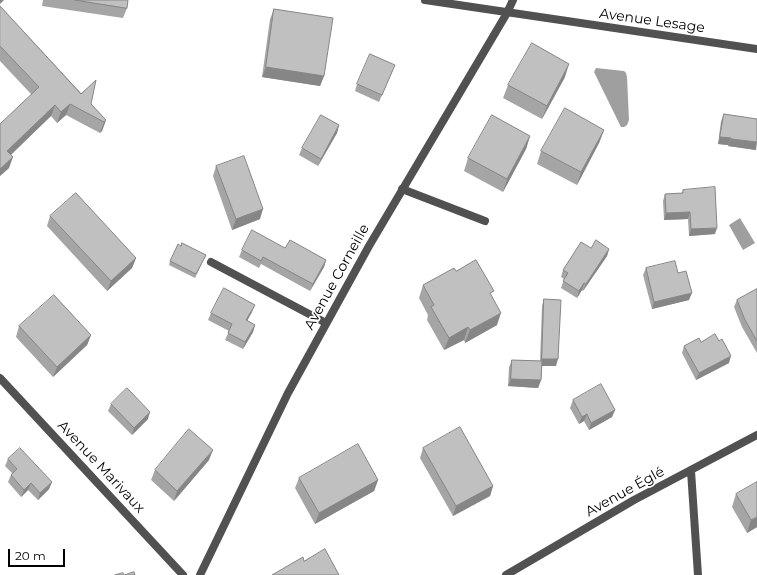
<!DOCTYPE html>
<meta charset="utf-8">
<style>
body{margin:0}
#map{position:relative;width:757px;height:575px;overflow:hidden;background:#fff;font-family:Montserrat,sans-serif}
canvas{display:block}
.scale{position:absolute;left:8px;top:549px;width:57px;height:18px;box-sizing:border-box;border:2px solid #000;border-top:0;padding-left:5px;font-size:12px;line-height:14px;white-space:nowrap;color:#000;-webkit-text-stroke:3px #fff;paint-order:stroke}
</style>
<div id="map">
<canvas width="757" height="575"></canvas>
<div class="scale">20 m</div>
</div>
<script>
const ctx = document.querySelector('canvas').getContext('2d');
ctx.lineJoin = 'round';
function fill(path, color) { ctx.fillStyle = color; ctx.fill(path, 'evenodd'); }
function trace(path, color, width, dash) { ctx.strokeStyle = color; ctx.lineWidth = width; ctx.lineCap = dash ? 'butt' : 'round'; ctx.setLineDash(dash || []); ctx.stroke(path); }
function write(font, color, halo, rows, align = 'center') {
  ctx.font = font + ' Montserrat,sans-serif'; ctx.lineWidth = 3.5; ctx.setLineDash([]); ctx.textBaseline = 'middle'; ctx.strokeStyle = halo; ctx.fillStyle = color; for (const [text, x, y, turn = 0] of rows) {
    ctx.save(); ctx.translate(x, y); ctx.rotate((+turn || 0) * Math.PI / 180); ctx.textAlign = isNaN(turn) ? turn : align; if (halo) ctx.strokeText(text, 0, 0); ctx.fillText(text, 0, 0); ctx.restore();
  }
}
fill(new Path2D(`
 M596,68L624,71L626,73L627,77L629,120L627,125L624,127H621L619,123L594,72Z
 M740,218L755,243L743,250L729,225Z`), '#9f9f9f');
trace(new Path2D(`
 M402,189L485,221`), '#515151', 8);
trace(new Path2D(`
 M425,0L757,49
 M211,262L326,323
 M0,378L183,575
 M691,471L698,575
 M200,575L288,393L369,246L507,13L513,0
 M506,575L634,500L757,435`), '#515151', 8);
fill(new Path2D(`
 M43,0H128L127,8L123,18L42,6Z
 M0,6L106,120L102,131L100,133L66,115L57,123L51,116L11,155L9,168L0,176L31,94L0,61Z
 M274,9L324,76L320,86L262,77L270,19Z
 M392,72L379,102L355,91L357,84Z
 M565,77L542,119L503,98L508,85Z
 M724,114L756,150L728,146V145L718,144L721,121Z
 M339,125L337,133L318,166L299,155L302,148Z
 M604,130L599,143L577,185L537,164L541,151Z
 M530,136L526,149L503,192L464,171L468,158Z
 M216,166L260,219L232,230L213,176Z
 M683,190L715,234L689,236L688,219L664,220L663,201L665,194L682,193Z
 M50,216L136,258L132,268L107,291L47,226Z
 M181,246L206,255L195,278L169,265L170,261Z
 M285,248L326,260L324,267L310,291L261,264L259,268L239,257L242,250Z
 M591,248L609,249L607,256L583,291L582,290L577,298L561,288L564,279L561,277L563,270Z
 M646,268L678,273L689,300L652,309L643,275Z
 M456,271L497,325L465,343L464,340L444,350L427,320L428,315L419,298L423,285Z
 M757,289V353L742,327L734,307L737,300Z
 M544,299L556,366H542L541,380L538,388L508,386L509,367L512,360L540,361L542,306Z
 M252,312L247,320L255,325L253,332L243,349L225,340L229,331L208,320L211,313Z
 M19,326L91,335L87,345L53,377L16,337Z
 M719,341L729,363L696,380L682,353L684,346L701,342Z
 M573,400L615,410L612,417L589,430L584,421L579,424L570,408Z
 M111,404L148,419L132,435L108,411Z
 M423,448L493,486L490,496L453,516L420,458Z
 M8,459L52,482L49,489L38,500L28,490L21,497L8,482L11,475L12,473L5,466Z
 M209,460L174,501L151,480L155,470Z
 M299,478L378,480L374,491L315,524L295,488Z
 M736,494L757,527L747,533L732,507Z`), '#a5a5a5');
fill(new Path2D(`
 M0,0H4L0,4Z
 M569,64L565,77L542,119L547,106Z
 M266,67L324,76L320,86L262,77Z
 M70,104L66,115L57,123L61,112Z
 M55,105L51,116L3,162L7,151Z
 M106,120L102,131L100,133L104,122Z
 M339,125L337,133L318,166L321,159Z
 M604,130L599,143L577,185L581,172Z
 M530,136L526,149L503,192L507,179Z
 M720,137L731,138L728,145L718,144Z
 M731,139L757,142L756,150L728,146Z
 M13,157L9,168L0,176V169Z
 M263,209L260,219L232,230L236,219Z
 M690,212L688,219L664,220L666,213Z
 M717,228L715,234L689,236L691,229Z
 M609,249L607,256L583,291L586,284Z
 M136,258L132,268L107,291L111,281Z
 M326,260L324,267L310,291L313,284Z
 M584,283L582,290L577,298L579,291Z
 M692,293L689,300L652,309L654,302Z
 M255,305L252,312L244,327L246,320Z
 M501,313L497,325L465,343L470,330Z
 M255,325L253,332L243,349L245,342Z
 M468,327L464,340L444,350L449,338Z
 M91,335L87,345L53,377L57,367Z
 M731,356L729,363L696,380L699,373Z
 M542,359H558L556,366H539Z
 M511,379L541,380L538,388L508,386Z
 M615,410L612,417L589,430L591,423Z
 M150,412L148,419L132,435L134,428Z
 M587,414L584,421L579,424L582,417Z
 M213,450L209,460L174,501L177,491Z
 M378,480L374,491L315,524L319,513Z
 M52,482L49,489L38,500L40,493Z
 M31,483L28,490L21,497L24,490Z
 M493,486L490,496L453,516L456,506Z
 M757,517V527L747,533L751,520Z`), '#868686');
const building = new Path2D(`
 M75,0H128L127,8Z
 M0,6L81,94L96,80L91,104L106,120L104,122L70,104L61,112L55,105L7,151L13,157L0,169V124L39,87L0,46Z
 M274,9L333,18L324,76L266,67Z
 M532,43L569,64L547,106L508,85Z
 M370,54L395,65L382,95L357,84Z
 M565,108L604,130L581,172L541,151Z
 M724,114L757,119V142L731,139V138L720,137Z
 M321,115L339,125L321,159L302,148Z
 M492,115L530,136L507,179L468,158Z
 M244,156L263,209L236,219L216,166Z
 M715,187L717,228L691,229L690,212L666,213L665,194L683,193V190Z
 M76,193L136,258L111,281L50,216Z
 M252,230L285,248L290,240L326,260L313,284L263,257L261,261L242,250Z
 M596,240L609,249L586,284L584,283L579,291L563,281L568,273L563,270L581,242L591,248Z
 M182,243L206,255L196,274L170,261L178,244L181,246Z
 M476,260L494,291L490,293L501,313L470,330L468,327L449,338L431,307L434,305L423,285L454,268L456,271Z
 M675,261L678,273L686,271L692,293L654,302L646,268Z
 M224,288L255,305L246,320L255,325L245,342L228,333L232,324L211,313Z
 M757,289V341L745,320L737,300Z
 M54,295L91,335L57,367L19,326Z
 M544,299L561,300L558,359H542Z
 M715,334L719,341L722,339L731,356L699,373L684,346L699,338L701,342Z
 M512,360L542,361L541,380L511,379Z
 M601,384L615,410L591,423L587,414L582,417L573,400Z
 M127,388L150,412L134,428L111,404Z
 M460,427L493,486L456,506L423,448Z
 M189,429L213,450L177,491L155,470Z
 M358,444L378,480L319,513L299,478Z
 M20,448L52,482L40,493L31,483L24,490L11,475L17,469L8,459Z
 M757,482V517L751,520L736,494Z
 M325,549L339,575H272L303,557L304,561Z
 M134,572L135,575H125Z
 M123,573L124,575H115Z`);
fill(building, '#c0c0c0');
trace(building, '#868686', 1);
write('14px', '#000', '#fff', [
 ["Avenue Lesage",652,21,8],
 ["Avenue Corneille",337,277,-61],
 ["Avenue Marivaux",101,467,47],
 ["Avenue Églé",625,492,-29]
]);
</script>
